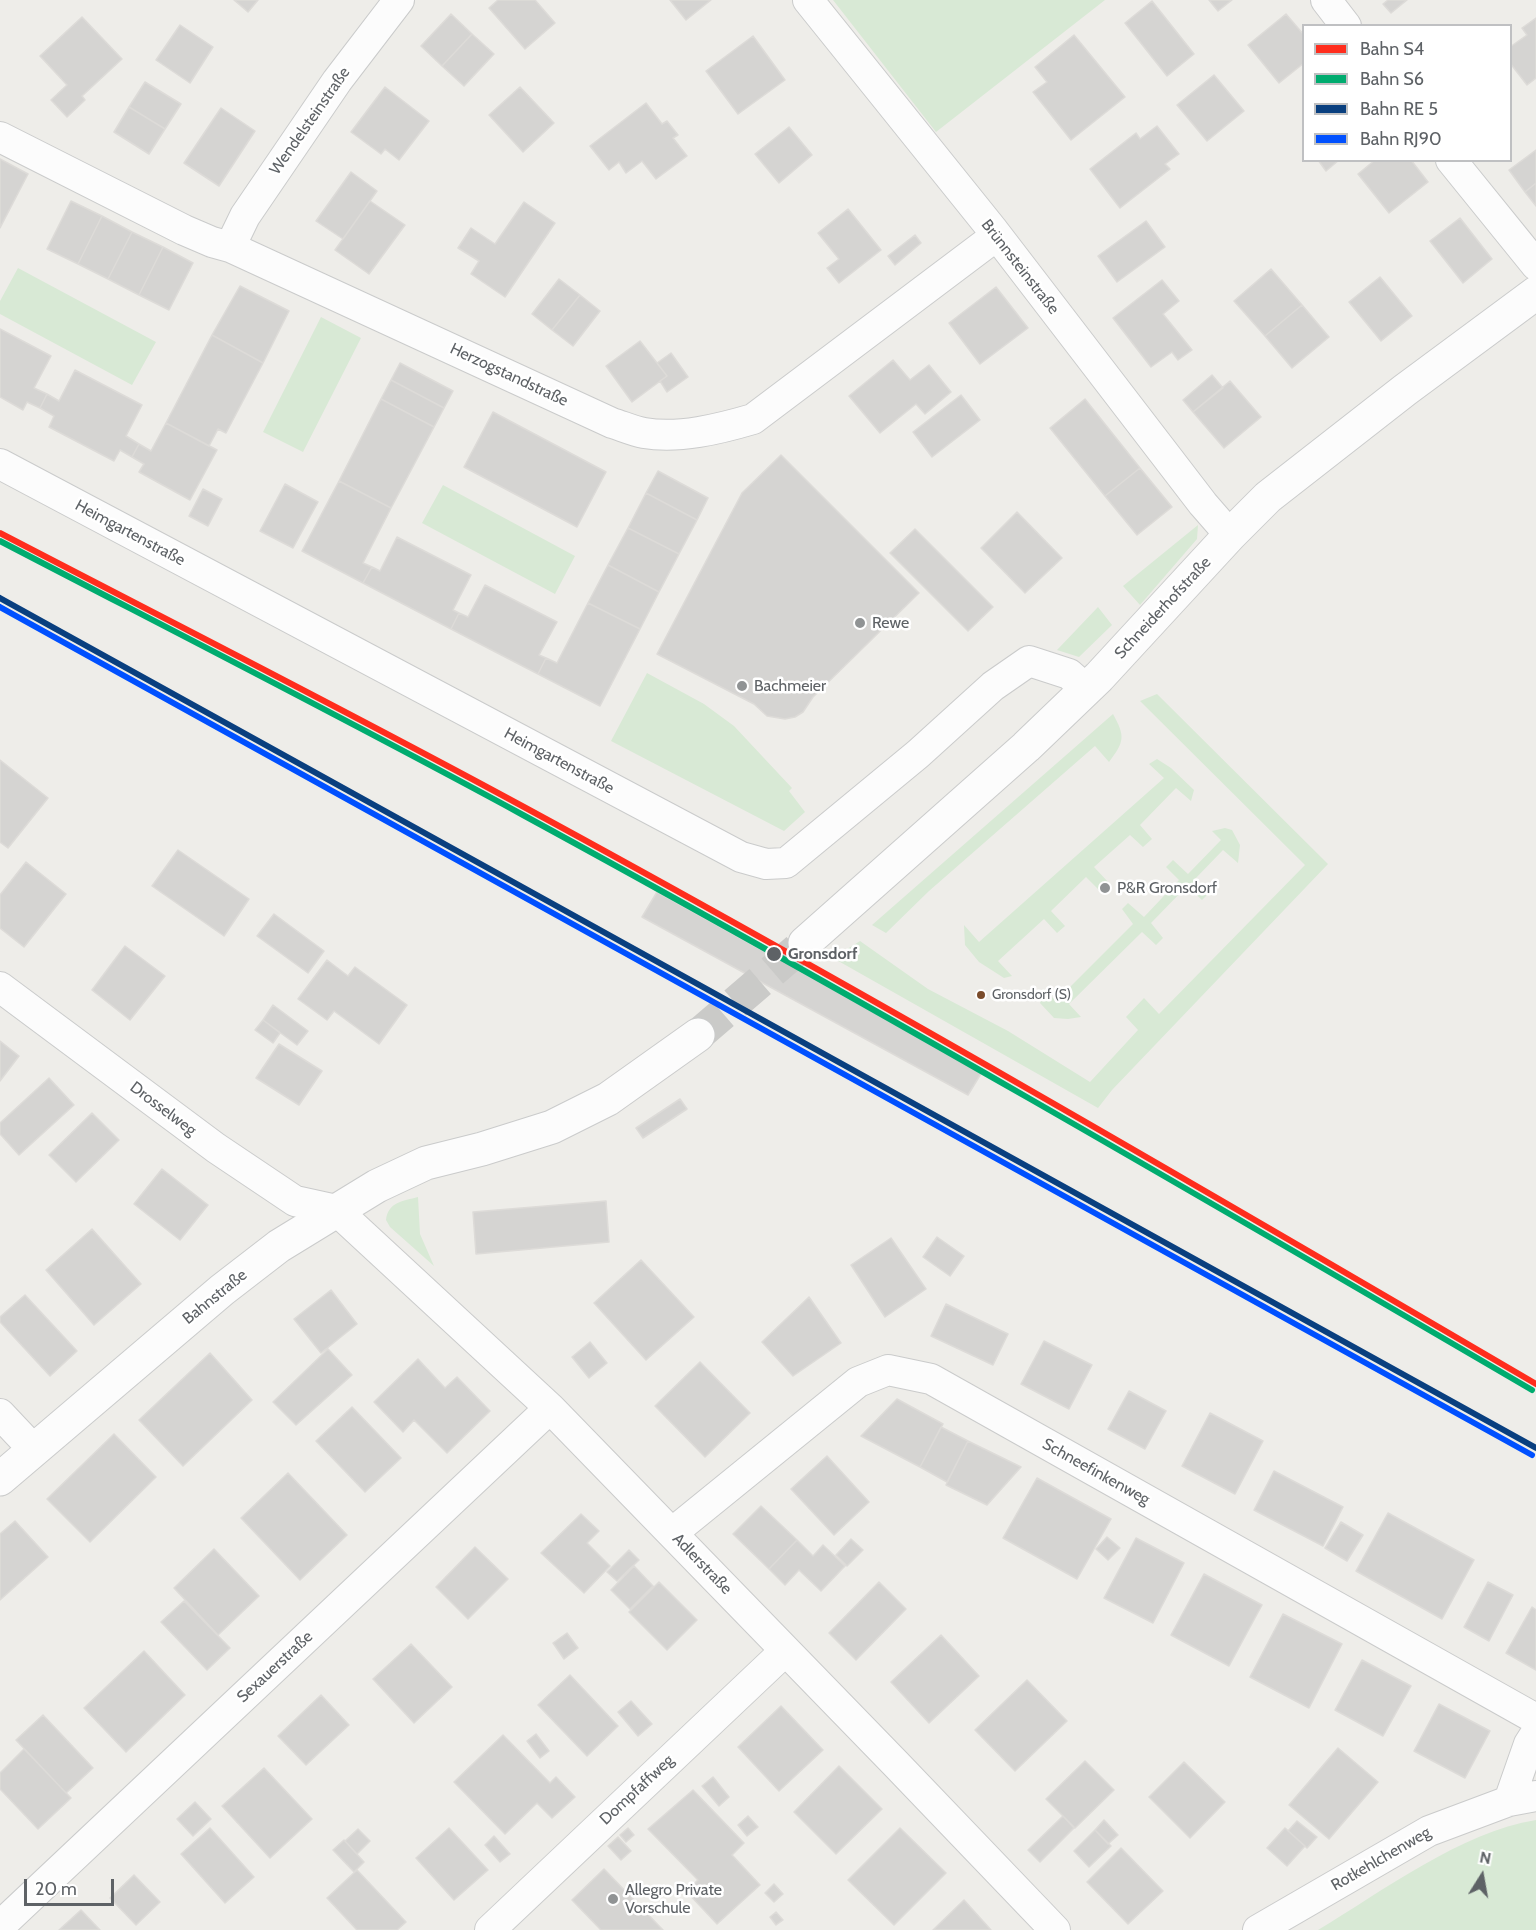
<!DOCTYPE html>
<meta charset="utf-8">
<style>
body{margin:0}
#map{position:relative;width:1536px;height:1930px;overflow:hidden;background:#eeede9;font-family:Cabin,sans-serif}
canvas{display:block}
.legend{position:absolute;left:1302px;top:24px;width:210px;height:138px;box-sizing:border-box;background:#fff;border:2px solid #bfc0c2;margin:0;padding:8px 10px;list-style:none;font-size:18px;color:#5e6266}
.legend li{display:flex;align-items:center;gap:12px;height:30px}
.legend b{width:30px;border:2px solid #bfc0c2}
.north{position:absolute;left:1452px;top:1846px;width:60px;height:60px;-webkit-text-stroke:4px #fff;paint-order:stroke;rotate:11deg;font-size:16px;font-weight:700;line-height:24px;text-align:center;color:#5e6266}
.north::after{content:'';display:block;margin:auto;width:21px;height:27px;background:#5e6266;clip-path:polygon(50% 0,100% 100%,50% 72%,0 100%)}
.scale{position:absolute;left:24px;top:1879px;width:90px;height:27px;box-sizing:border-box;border:3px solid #5e6266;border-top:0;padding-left:8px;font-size:18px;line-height:21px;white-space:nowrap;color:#5e6266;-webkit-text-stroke:4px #fff;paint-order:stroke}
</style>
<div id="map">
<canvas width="1536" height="1930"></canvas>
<ul class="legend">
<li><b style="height:8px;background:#ff2d1d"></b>Bahn S4</li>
<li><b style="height:8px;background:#00ac6f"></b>Bahn S6</li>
<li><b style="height:8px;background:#093f7f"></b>Bahn RE 5</li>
<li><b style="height:8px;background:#0050ff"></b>Bahn RJ90</li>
</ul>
<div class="north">N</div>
<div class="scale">20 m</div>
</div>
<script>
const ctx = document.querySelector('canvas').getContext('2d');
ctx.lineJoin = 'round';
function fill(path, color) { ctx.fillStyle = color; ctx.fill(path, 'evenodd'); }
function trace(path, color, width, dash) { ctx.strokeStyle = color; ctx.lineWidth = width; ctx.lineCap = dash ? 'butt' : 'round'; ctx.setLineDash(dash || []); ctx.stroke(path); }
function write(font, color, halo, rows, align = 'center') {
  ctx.font = font + ' Cabin,sans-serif'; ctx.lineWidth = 5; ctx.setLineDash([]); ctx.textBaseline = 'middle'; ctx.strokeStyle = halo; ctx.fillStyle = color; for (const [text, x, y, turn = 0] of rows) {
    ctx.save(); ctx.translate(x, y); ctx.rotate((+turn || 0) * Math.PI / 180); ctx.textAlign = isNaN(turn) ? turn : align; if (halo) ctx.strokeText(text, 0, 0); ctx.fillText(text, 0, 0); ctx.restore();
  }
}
fill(new Path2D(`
 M833,0H1105L936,132Z
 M18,268L156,342L132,385L0,314V301Z
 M321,317L361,338L303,452L263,432Z
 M443,485L575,556L555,594L422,523Z
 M1198,525L1197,539L1140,605L1123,586Z
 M1098,607L1112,625L1079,657L1057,650Z
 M647,673L704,704L734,726L792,788L789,791L805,812L784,831L611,741Z
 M1157,694L1328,864L1112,1090L1098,1108L833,958L860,941L928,989L1008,1031L1090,1082L1138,1030L1126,1017L1144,998L1159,1014L1305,865L1140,701Z
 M1113,714C1125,736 1125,741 1109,762L1095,746L929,891L886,933L872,925Z
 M1157,759L1171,768L1194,790L1191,801L1176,788L1140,825L1152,839L1143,847L1130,835L1094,867L1110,884L1100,891L1086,877L1051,911L1065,926L1057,933L1044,919L998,961L1012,976L1004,978L979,962L965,945L964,925L979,942L1164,778L1149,764Z
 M1225,828L1232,830L1240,845L1238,863L1223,850L1194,880L1209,893L1202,900L1187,886L1151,923L1163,938L1156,945L1142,932L1069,1004L1081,1017L1068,1019L1054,1018L1040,1003L1044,989L1056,1001L1133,924L1122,909L1128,903L1144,917L1179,880L1166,867L1173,860L1188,874L1221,840L1212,831Z
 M418,1197L420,1234L434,1266L390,1227L386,1220C388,1202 403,1201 418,1197Z
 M1536,1820V1930H1318C1383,1891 1461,1832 1536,1820Z`), '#d8e9d5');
const building = new Path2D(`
 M234,0H258L248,12Z
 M498,0H535L555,23L525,49L489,8Z
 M670,0H711L686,20Z
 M1209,0H1232L1218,11Z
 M1388,0H1407L1391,13L1383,4Z
 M1152,1L1194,54L1167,76L1125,23Z
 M451,14L472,34L442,66L421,46Z
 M1286,14L1304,35V63L1279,83L1248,45Z
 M82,17L122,59L82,96L85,100L67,117L51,100L67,85L40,56Z
 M1536,18V78L1527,85L1510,63V47L1527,35L1522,28Z
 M180,25L213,47L190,83L156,60Z
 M472,34L494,54L464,86L442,66Z
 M1074,35L1125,97L1071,140L1033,92L1047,82L1035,67Z
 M753,36L785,80L738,114L706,71Z
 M1214,75L1244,111L1207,141L1177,105Z
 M145,82L181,104L165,129L129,107Z
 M385,87L429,121L399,160L385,149L381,154L351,132Z
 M520,87L554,123L523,152L489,115Z
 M646,103L662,124L667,121L678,135L673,138L687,156L656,179L642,161L626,173L619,162L609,170L590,146Z
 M129,107L165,129L149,154L114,132Z
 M221,108L255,131L219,186L184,163Z
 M1157,126L1179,154L1165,164L1170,169L1120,208L1090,169L1136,133L1140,139Z
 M789,127L812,155L779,183L755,154Z
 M1536,150V183L1525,192L1509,170Z
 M0,159L28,174L0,228Z
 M1318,160H1339L1326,171Z
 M1375,160H1411L1428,182L1389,213L1358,174Z
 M351,172L377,191L343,239L316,221Z
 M1536,183V206L1525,192Z
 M71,201L102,216L78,264L47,249Z
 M370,201L405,225L369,274L335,250Z
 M524,202L555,223L505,297L471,274L479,261L458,248L471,228L495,244Z
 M848,209L881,250L839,283L827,268L839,259L818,233Z
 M102,216L132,232L108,279L78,264Z
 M1460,218L1492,259L1463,283L1430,241Z
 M1146,221L1165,247L1117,282L1098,256Z
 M132,232L163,247L139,295L108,279Z
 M915,235L921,243L895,265L888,256Z
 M163,247L193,263L169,310L139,295Z
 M1271,269L1302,305L1265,336L1234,301Z
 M1380,277L1412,316L1381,341L1349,302Z
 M559,279L580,295L552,330L532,314Z
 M1162,280L1179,301L1163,314L1192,350L1178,360L1172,352L1151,367L1113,318Z
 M240,286L289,311L263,363L212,335Z
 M996,287L1028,328L980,364L949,323Z
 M580,295L600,311L573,346L552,330Z
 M1302,305L1329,337L1292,368L1265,336Z
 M0,329L51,356L34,388L47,394L40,408L27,402L23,410L0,397Z
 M212,335L263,363L226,433L218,429L209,446L166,423Z
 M640,341L667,376L632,402L606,366Z
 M671,353L688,377L667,392L660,381L667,376L657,363Z
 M893,360L910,380L929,365L951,392L925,414L916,404L880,433L849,396Z
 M400,363L453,391L444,408L391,380Z
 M75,370L142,405L126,436L139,444L132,457L120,450L114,461L49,427L54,416L40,408L47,394L59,401Z
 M1212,375L1223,388L1193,412L1183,400Z
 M391,380L444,408L434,427L381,399Z
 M1230,381L1261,417L1224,448L1193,412Z
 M961,395L980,420L932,457L913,432Z
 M381,399L434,427L391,508L339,481Z
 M1085,399L1140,468L1105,496L1050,428Z
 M493,412L606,472L577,527L464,467Z
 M166,423L217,450L190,500L139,472L144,464L132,457L139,444L151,451Z
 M781,455L919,593L813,697L803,712L795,717L785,719L767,716L754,704L657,654L742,493Z
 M1140,468L1172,507L1137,535L1105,496Z
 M658,471L708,498L697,520L646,493Z
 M339,481L391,508L363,563L372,567L363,583L302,551Z
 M285,484L318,502L293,548L260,531Z
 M203,489L222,499L208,526L189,516Z
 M646,493L697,520L679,554L628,528Z
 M1017,512L1062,558L1025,593L981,548Z
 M628,528L679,554L659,592L608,565Z
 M915,529L993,607L968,631L890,553Z
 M397,537L471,575L453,610L459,613L451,629L363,583L372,567L380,571Z
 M608,565L659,592L640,629L588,603Z
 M485,585L557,622L539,655L546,658L538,674L451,629L459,613L468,617Z
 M588,603L640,629L600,706L538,674L546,658L557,663Z
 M0,760L48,798L8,848L0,842Z
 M178,850L249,899L224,936L152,886Z
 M26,862L66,894L24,947L0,928V895Z
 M657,892L982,1072L968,1095L642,917Z
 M274,914L324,951L308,973L257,936Z
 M125,946L165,976L130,1020L92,990Z
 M327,960L348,976L355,967L407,1005L379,1044L334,1011L327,1020L298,999Z
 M273,1005L308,1031L297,1045L263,1020Z
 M263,1020L280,1033L273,1043L255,1030Z
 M0,1041L19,1056L0,1081Z
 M279,1044L322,1071L299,1105L256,1078Z
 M49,1078L74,1105L19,1155L0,1134V1123Z
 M680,1099L687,1109L643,1138L636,1128Z
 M92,1113L119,1140L76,1182L49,1155Z
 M162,1169L208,1205L180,1240L134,1204Z
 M606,1201L609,1242L476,1254L473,1212Z
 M92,1229L141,1284L94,1325L46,1270Z
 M937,1237L964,1256L950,1276L923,1257Z
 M891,1238L926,1289L885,1317L851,1265Z
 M641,1260L694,1317L646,1360L594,1303Z
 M331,1290L357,1324L321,1353L294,1319Z
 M25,1295L77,1351L50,1376L0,1322V1317Z
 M809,1297L841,1343L793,1376L762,1342Z
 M946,1304L1008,1334L993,1365L931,1336Z
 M1044,1341L1092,1365L1069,1409L1021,1384Z
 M590,1342L607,1363L589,1378L572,1357Z
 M328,1349L352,1375L296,1425L273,1402Z
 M210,1353L252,1400L183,1466L139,1420Z
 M418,1359L445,1388L457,1377L490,1411L447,1453L414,1420L403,1432L374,1402Z
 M700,1362L750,1413L705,1457L655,1406Z
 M1129,1391L1166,1411L1145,1449L1108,1429Z
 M897,1399L943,1424L920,1467L861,1436Z
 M352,1407L401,1458L365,1492L316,1441Z
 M1210,1413L1263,1441L1235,1494L1182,1466Z
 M941,1427L968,1441L947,1482L920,1467Z
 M114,1434L156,1477L90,1542L47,1499Z
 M968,1441L1021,1467L987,1505L946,1485Z
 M827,1456L869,1502L834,1535L791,1489Z
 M1274,1471L1343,1507L1323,1546L1254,1510Z
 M288,1473L347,1535L300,1580L241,1518Z
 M1037,1478L1111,1519L1077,1579L1003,1538Z
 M761,1506L797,1540L769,1569L733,1534Z
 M1388,1513L1474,1560L1442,1619L1356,1571Z
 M581,1514L599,1531L587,1543L610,1566L584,1593L541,1553Z
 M15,1521L48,1557L0,1600V1534Z
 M1341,1522L1363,1535L1347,1561L1325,1548Z
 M1107,1537L1120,1548L1108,1560L1096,1549Z
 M1136,1538L1184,1563L1153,1623L1104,1598Z
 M851,1539L863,1550L847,1566L836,1555Z
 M797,1540L813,1556L823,1545L845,1566L821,1591L799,1570L785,1585L769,1569Z
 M475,1547L508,1579L468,1619L436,1587Z
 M214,1549L259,1596L218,1635L174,1588Z
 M629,1550L639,1560L617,1581L607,1572Z
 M634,1566L653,1586L630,1609L611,1590Z
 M1204,1574L1262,1605L1229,1666L1171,1635Z
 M659,1582L697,1620L667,1650L629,1612Z
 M879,1582L906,1609L856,1660L829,1633Z
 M1488,1582L1513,1595L1489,1641L1464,1627Z
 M184,1601L230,1648L207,1670L161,1622Z
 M1532,1607L1536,1610V1670L1506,1653Z
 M1283,1614L1342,1644L1309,1708L1250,1677Z
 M567,1633L578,1648L564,1659L553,1643Z
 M941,1635L979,1676L929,1723L891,1682Z
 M411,1644L452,1687L414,1723L373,1679Z
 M144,1651L185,1695L126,1752L84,1708Z
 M1362,1660L1411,1686L1383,1736L1335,1710Z
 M570,1675L618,1726L587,1756L538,1705Z
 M1027,1680L1067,1721L1015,1771L975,1730Z
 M321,1695L349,1725L306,1765L278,1736Z
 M631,1701L652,1724L638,1736L618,1712Z
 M1439,1704L1490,1731L1465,1778L1414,1751Z
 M781,1706L823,1750L779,1791L738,1747Z
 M43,1715L93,1768L66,1793L16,1740Z
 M536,1734L549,1751L540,1758L527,1741Z
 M503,1735L550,1783L556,1777L575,1797L552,1818L537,1803L505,1834L454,1782Z
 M1338,1748L1378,1782L1329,1839L1289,1805Z
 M24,1749L71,1798L38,1829L0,1789V1773Z
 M1085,1761L1114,1790L1075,1828L1046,1799Z
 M1184,1762L1225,1802L1190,1838L1149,1797Z
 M839,1766L882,1809L836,1854L794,1812Z
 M264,1768L312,1819L270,1858L222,1806Z
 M713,1777L729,1797L719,1806L702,1786Z
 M693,1790L744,1843L732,1855L760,1885L717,1924L686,1891L698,1880L648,1829Z
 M195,1802L211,1819L193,1836L177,1819Z
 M748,1816L758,1827L747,1836L738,1825Z
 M1063,1816L1074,1828L1040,1862L1028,1850Z
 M1104,1820L1118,1835L1108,1844L1095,1830Z
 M1297,1821L1317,1837L1307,1848L1288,1831Z
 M210,1828L254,1877L225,1903L181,1854Z
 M449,1828L488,1870L454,1900L416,1858Z
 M628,1828L634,1835L626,1842L620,1835Z
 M900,1828L946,1873L894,1925L848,1880Z
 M1285,1828L1305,1846L1287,1866L1267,1848Z
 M358,1829L370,1841L357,1854L345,1841Z
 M1095,1830L1111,1846L1089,1867L1074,1851Z
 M494,1836L510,1854L500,1862L485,1845Z
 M618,1837L631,1851L621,1860L608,1846Z
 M344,1840L364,1862L354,1872L333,1850Z
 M1121,1848L1163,1891L1128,1924L1087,1882Z
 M604,1869L663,1930H601L572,1900Z
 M357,1870L406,1922L397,1930H357L327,1898Z
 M134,1875L160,1902L136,1925L110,1898Z
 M774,1884L783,1894L774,1902L765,1893Z
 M964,1900L991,1930H933Z
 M81,1910L100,1930H59Z
 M776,1912L783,1920L776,1925L770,1917Z`);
fill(building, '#d5d4d2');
trace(building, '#dddbd8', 1.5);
trace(new Path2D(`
 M698,1035L805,943`), '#cacac8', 33, [33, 16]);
const minor = new Path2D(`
 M808,0L992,229L1203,504L1230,535
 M1326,0L1346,26
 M0,137L184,230L212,242L230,247L612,423C622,426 633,431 644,433C679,439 719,429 753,419L996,236
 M1451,160L1536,265
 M230,247L245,216L337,81L399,0
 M0,464L741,857L766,864L786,863L918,754L993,686L1029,661L1069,674L1086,689
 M0,987L216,1148L295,1201L336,1210L550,1408L895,1763L1055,1930
 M0,1414L33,1449
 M672,1533L858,1382L888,1370L931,1379L1536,1719
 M1509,1801L1529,1744L1536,1733
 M0,1926L550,1408
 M490,1930L785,1651
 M1258,1930L1429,1831L1509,1801L1536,1796`);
const tertiary = new Path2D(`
 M805,943L1026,747L1099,677L1230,535L1268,497L1405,390L1536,293
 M0,1479L222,1290L279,1246L377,1186L426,1163L482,1149L552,1127L608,1099L698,1035`);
trace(minor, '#cacbcb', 32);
trace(tertiary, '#cacbcb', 35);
trace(minor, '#fcfcfc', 30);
trace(tertiary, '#fcfcfc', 33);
trace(new Path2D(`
 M0,533C175,624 351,713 524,807C865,992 1201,1188 1536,1384`), '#ff2d1d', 6);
trace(new Path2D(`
 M0,541C175,632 350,721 523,815C863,1000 1198,1195 1532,1390`), '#00ac6f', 6);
trace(new Path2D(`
 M0,598L1536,1448`), '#093f7f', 6);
trace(new Path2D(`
 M0,607L1532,1455`), '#0050ff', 6);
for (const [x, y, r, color] of [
 [860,623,6,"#909394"],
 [742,686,6,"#909394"],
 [1105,888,6,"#909394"],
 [774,954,8,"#5e6266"],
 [981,995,5,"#7a4b2a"],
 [613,1899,6,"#909394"]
]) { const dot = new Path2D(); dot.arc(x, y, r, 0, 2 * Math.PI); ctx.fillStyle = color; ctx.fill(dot); trace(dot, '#fff', 2); }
write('14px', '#5e6266', '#fff', [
 ["Gronsdorf (S)",992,995]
], 'left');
write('16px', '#5e6266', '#fff', [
 ["Wendelsteinstraße",310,121,-55],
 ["Brünnsteinstraße",1020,267,52],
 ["Herzogstandstraße",509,375,25],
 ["Heimgartenstraße",130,533,28],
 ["Schneiderhofstraße",1163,608,-47],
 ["Heimgartenstraße",559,761,28],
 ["Drosselweg",163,1109,37],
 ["Bahnstraße",215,1297,-39],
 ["Schneefinkenweg",1096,1472,29],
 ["Adlerstraße",702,1564,46],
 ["Sexauerstraße",275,1667,-43],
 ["Dompfaffweg",637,1790,-43],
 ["Rotkehlchenweg",1381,1859,-30]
]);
write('16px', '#5e6266', '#fff', [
 ["Rewe",872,623],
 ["Bachmeier",754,686],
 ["P&R Gronsdorf",1117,888],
 ["Allegro Private",625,1890],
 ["Vorschule",625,1908]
], 'left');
write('bold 16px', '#5e6266', '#fff', [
 ["Gronsdorf",788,954]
], 'left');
</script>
